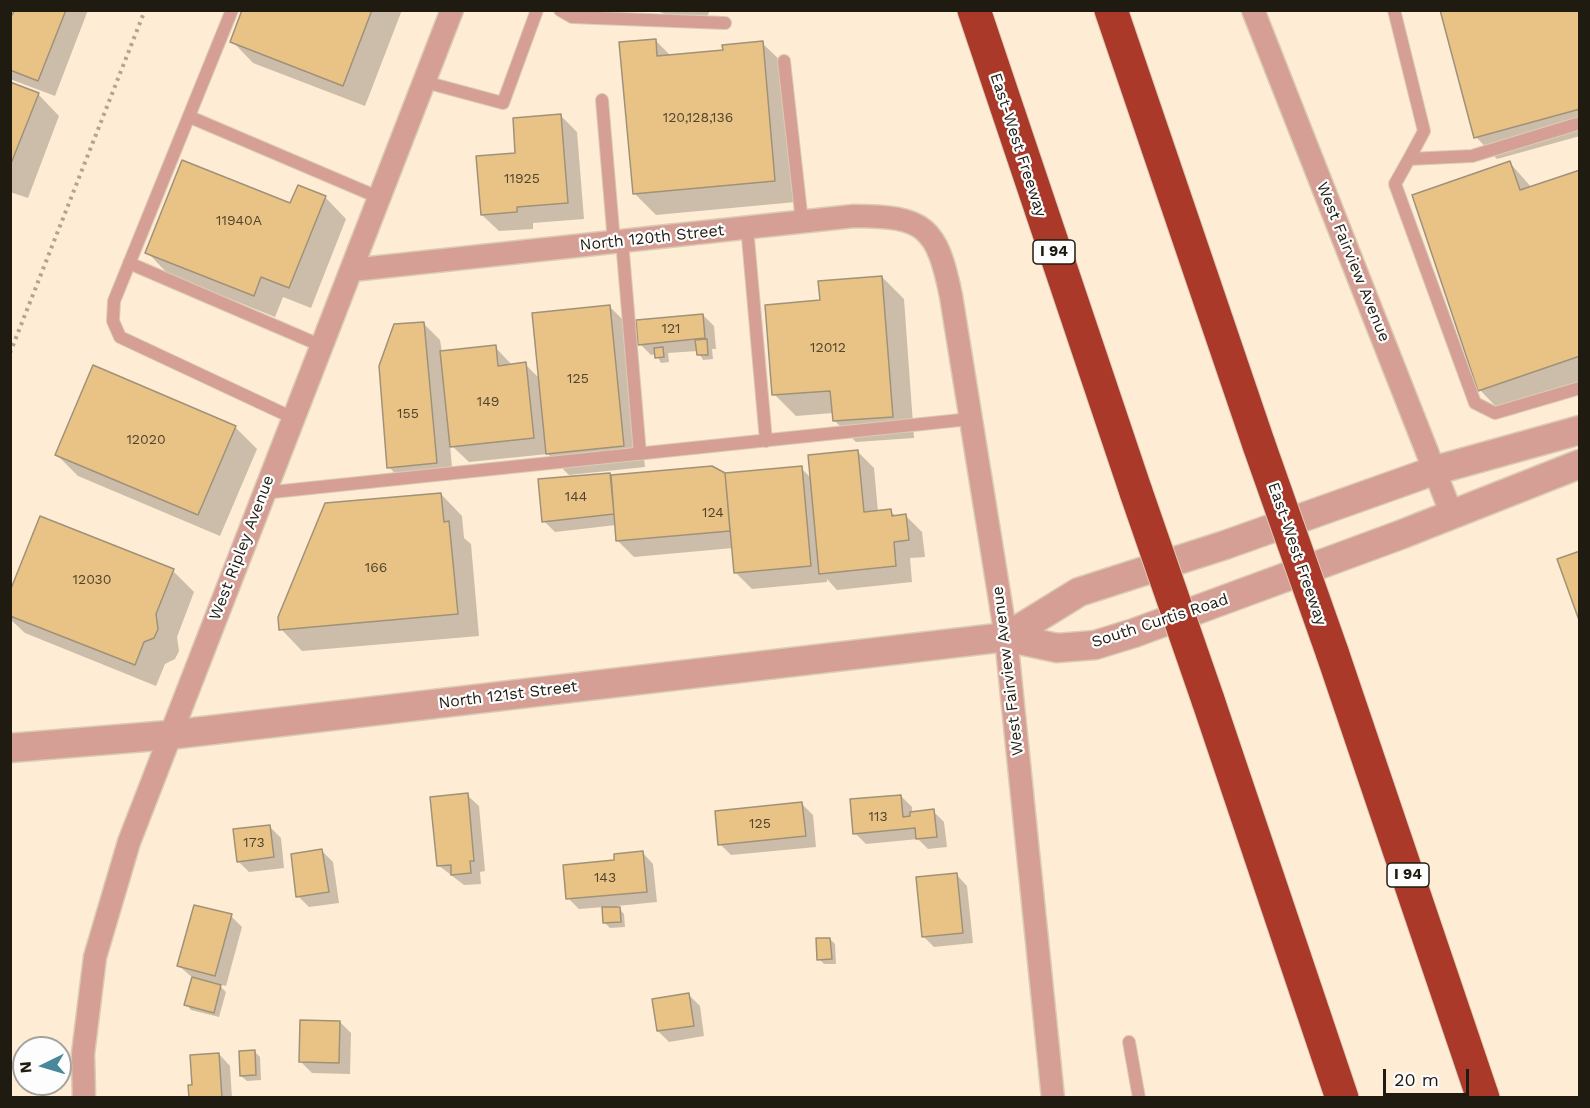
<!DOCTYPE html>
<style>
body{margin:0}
#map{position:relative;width:1590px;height:1108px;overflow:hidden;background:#feedd4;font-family:"Work Sans",sans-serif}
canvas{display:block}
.frame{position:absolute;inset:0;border:12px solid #201b11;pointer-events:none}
.north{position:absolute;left:12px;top:1036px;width:60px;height:60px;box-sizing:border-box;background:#fdfdfd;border:2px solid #a5a39f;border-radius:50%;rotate:265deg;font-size:16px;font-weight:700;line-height:24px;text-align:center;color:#201b11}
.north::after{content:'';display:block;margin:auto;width:21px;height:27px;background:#47899a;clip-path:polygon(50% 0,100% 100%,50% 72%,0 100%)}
.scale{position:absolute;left:1383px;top:1069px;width:86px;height:27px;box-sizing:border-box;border:3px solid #201b11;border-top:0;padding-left:8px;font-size:18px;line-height:21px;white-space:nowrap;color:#201b11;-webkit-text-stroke:4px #fdfdfd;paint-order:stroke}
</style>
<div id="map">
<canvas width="1590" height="1108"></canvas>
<div class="frame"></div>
<div class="north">N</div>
<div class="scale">20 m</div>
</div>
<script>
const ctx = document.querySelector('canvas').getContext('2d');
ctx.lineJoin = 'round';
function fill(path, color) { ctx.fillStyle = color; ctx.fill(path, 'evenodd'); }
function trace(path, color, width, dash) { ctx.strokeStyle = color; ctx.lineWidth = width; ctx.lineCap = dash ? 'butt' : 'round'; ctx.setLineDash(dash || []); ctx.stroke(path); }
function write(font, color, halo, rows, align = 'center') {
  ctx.font = font + ' "Work Sans",sans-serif'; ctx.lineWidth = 4.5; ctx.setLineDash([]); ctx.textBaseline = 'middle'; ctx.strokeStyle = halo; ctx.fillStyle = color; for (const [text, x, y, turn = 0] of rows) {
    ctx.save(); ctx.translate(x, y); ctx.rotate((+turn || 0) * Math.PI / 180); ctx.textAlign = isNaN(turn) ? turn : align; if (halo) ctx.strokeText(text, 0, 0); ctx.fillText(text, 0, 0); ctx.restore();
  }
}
fill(new Path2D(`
 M17,10H88L55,96L10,79V19Z
 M244,10H402L365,106L253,63L232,41Z
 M655,10H710L702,29Z
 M1580,10V136L1497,159L1476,137Z
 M655,40L671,56L724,52L762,43L784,64L796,202L656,215L634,193Z
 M10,84L38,94L59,116L28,198L10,192Z
 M560,115L577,132L584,219L533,223V229L499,231L482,215L517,154Z
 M1510,163L1532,188L1580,172V385L1501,412L1480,390Z
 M325,197L346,219L311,308L283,297L275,317L168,274L147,252L291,205Z
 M882,277L904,299L914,438L856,442L834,420L833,413L796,416L774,394L821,302Z
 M610,307L631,328L645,467L569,475L548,454L469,462L450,444L453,479L405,484L389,467L424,324L440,340L442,352L495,347L512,365L525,364L540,379Z
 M703,315L714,326L716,349H712L713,359L703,360L698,351L668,353L669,362L661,363L656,354L651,355L640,344Z
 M235,427L257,449L220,536L78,476L57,455Z
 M857,451L874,468L878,512L890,511L897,517L906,516L922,532L925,557L910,558L912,582L837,590L827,579V582L752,589L735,572L733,548L634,557L618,541L616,525L555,532L544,521L610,475L612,477L724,474L801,468L811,478Z
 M441,494L462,516L464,538L471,544L479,636L302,651L281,629Z
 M173,571L194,592L177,637L179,651L175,659L165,664L156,686L25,633L10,619V595Z
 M467,795L479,806L485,871L480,872L481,884L464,885L438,865Z
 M901,796L912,807V813L933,811L944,822L947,847L928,849L918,839L866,844L855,833Z
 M802,804L813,815L816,847L731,855L720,844Z
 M270,827L281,838L284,868L249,872L238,861Z
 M322,851L333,862L339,903L309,907L298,896Z
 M642,852L653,864L657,902L617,906L624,914L625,927L610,928L605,923L604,907L579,909L568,898Z
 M956,874L967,886L973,943L934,947L923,936Z
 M231,916L242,927L226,986L218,984L226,992L219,1017L191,1010L186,1004L193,978L179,966Z
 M830,939L835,944L836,964H824L819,959Z
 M689,995L700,1006L704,1036L669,1042L658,1031Z
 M340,1022L351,1033L350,1074L312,1073L301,1062Z
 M255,1052L260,1057L261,1080L247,1081L241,1076Z
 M219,1054L230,1066L232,1098H190L193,1086Z`), '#0003');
const building = new Path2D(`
 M15,10H66L38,81L10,70V18Z
 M242,10H372L343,86L230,42Z
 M1440,10H1580V109L1474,138Z
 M656,39L657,56L723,50L722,45L763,41L775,181L633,194L619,42Z
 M10,82L39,93L10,166Z
 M561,114L568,203L517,207V212L481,215L476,156L515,153L513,118Z
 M182,160L290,203L298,185L326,196L289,288L261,277L254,296L145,253Z
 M1510,161L1520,190L1580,170V356L1478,391L1412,195Z
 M882,276L893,417L833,421L830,391L772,395L765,305L820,300L818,281Z
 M610,305L624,446L546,454L532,313Z
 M703,314L705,338L638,345L636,320Z
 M424,322L437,463L387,468L379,366L394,324Z
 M707,339L708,355H697L695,340Z
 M496,345L498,366L526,362L534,438L450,447L440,351Z
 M663,347L664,357L655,358L654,348Z
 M93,365L236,426L198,515L55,455Z
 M858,450L864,512L891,509L892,516L906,514L909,540L894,542L896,566L819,574L808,455Z
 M712,466L725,473L730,531L616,541L611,475Z
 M802,466L811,566L734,573L725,473Z
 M610,473L614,514L542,522L538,479Z
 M441,493L444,522L449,521L458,614L279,630L278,617L325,503Z
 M40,516L174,569L156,614L158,629L154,638L144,642L135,665L10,616V591Z
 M1580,551V623L1557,559Z
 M468,793L474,861H470L471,873L451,875V865L437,866L430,797Z
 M901,795L903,817L910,816V812L934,809L937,837L916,839L915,828L853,834L850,799Z
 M802,802L806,836L718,845L715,811Z
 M270,825L274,857L237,862L233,829Z
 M322,849L329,892L296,897L291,854Z
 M643,851L647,892L566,899L563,865L614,860V854Z
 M957,873L963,933L922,937L916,877Z
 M194,905L232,914L215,976L177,966Z
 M602,907H620L621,922L603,923Z
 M816,938H830L832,959L817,960Z
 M192,977L221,985L214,1013L184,1005Z
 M689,993L694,1026L657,1031L652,999Z
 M300,1020L340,1021L339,1063L299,1062Z
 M255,1050L256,1075L240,1076L239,1051Z
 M219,1053L222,1098H189L188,1085H192L190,1055Z`);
fill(building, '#e9c385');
trace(building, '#a09179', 1.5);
const service = new Path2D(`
 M232,10L114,301L113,321L120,337L293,418
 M560,10L572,17L725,23
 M1394,10L1424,131L1409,159L1472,156L1580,123
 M784,61L802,222
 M425,82L503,103L537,10
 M602,100L614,242
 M190,117L380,198
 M1409,159L1395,184L1475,403L1495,413L1580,388
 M747,227L766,441
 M622,241L640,454
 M129,263L322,346
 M263,493L970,419
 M1129,1042L1139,1098`);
const minor = new Path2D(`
 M1253,10L1452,515
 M352,270L854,216C925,216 937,227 951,296L1006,637L1053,1098
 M84,1098L83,1054L95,957L129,842L452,10`);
const tertiary = new Path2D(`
 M1006,637L1079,592L1225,545L1436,470L1580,430
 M10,748L169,735L1006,637L1057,648L1095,645L1134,633L1400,535L1580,464`);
const motorway = new Path2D(`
 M974,10L1136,492
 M1111,10L1259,445
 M1332,652L1483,1098
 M1208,700L1342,1098`);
trace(service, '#dacbb5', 14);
trace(minor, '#dacbb5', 25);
trace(tertiary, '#dacbb5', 31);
trace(motorway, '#dacbb5', 35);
trace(new Path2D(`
 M10,353L145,10`), '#b1a490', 4, [3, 4.5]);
trace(service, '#d69f95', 12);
trace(minor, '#d69f95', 22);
trace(tertiary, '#d69f95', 28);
trace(motorway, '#aa392a', 33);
const motorwayBridge = new Path2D(`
 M1259,445L1332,652
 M1136,492L1208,700`);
trace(motorwayBridge, '#dacbb5', 35, []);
trace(motorwayBridge, '#aa392a', 33);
write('14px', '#52452e', null, [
 ["120,128,136",698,118],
 ["11925",522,179],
 ["11940A",239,221],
 ["121",671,329],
 ["12012",828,348],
 ["125",578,379],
 ["149",488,402],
 ["155",408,414],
 ["12020",146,440],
 ["144",576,497],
 ["124",713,513],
 ["166",376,568],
 ["12030",92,580],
 ["113",878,817],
 ["125",760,824],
 ["173",254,843],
 ["143",605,878]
]);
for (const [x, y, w] of [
 [1054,252,42],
 [1408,875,42]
]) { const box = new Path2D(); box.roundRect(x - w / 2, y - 12, w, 24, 4.5); ctx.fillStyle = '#fdfdfd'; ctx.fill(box); trace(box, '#201b11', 1.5); }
write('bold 15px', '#201b11', null, [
 ["I 94",1054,252],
 ["I 94",1408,875]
]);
write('16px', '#201b11', '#fdfdfd', [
 ["East-West Freeway",1018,145,72],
 ["North 120th Street",652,238,-6],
 ["West Fairview Avenue",1353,262,68],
 ["West Ripley Avenue",242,548,-69],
 ["East-West Freeway",1297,554,71],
 ["South Curtis Road",1160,621,-18],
 ["West Fairview Avenue",1008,671,-97],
 ["North 121st Street",508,695,-7]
]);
</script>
